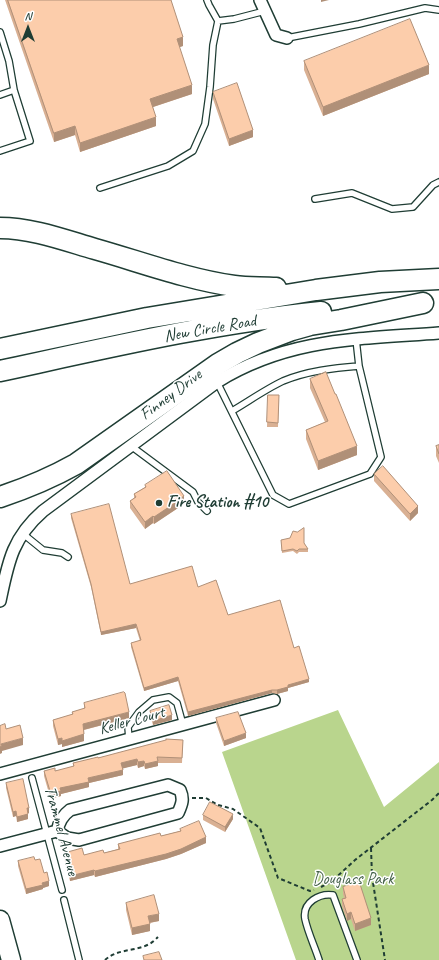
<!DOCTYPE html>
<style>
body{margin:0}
#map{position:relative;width:439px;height:960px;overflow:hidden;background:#fff;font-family:Caveat,sans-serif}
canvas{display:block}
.north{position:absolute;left:8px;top:8px;width:40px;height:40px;-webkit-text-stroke:3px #fff;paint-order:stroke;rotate:0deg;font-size:11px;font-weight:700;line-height:16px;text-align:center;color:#1f3d34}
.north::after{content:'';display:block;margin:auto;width:14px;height:18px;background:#1f3d34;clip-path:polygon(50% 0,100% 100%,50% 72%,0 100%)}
</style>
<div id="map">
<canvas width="439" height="960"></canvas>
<div class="north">N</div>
</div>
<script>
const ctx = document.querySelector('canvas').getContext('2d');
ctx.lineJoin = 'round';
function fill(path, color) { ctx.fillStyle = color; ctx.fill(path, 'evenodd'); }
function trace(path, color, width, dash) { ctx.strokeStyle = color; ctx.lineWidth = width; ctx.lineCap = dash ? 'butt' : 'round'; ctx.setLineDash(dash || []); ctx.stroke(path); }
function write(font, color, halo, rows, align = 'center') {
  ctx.font = font + ' Caveat,sans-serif'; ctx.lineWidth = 3; ctx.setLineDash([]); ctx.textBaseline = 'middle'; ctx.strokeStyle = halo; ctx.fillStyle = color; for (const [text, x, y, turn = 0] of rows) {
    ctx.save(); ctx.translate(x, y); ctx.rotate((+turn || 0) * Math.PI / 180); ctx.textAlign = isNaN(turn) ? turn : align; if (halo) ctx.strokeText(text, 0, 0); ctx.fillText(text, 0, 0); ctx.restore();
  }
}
fill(new Path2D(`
 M338,710L384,807L439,762V960H296L222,752Z`), '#b9d58d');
const lane = new Path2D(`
 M207,0L209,5L218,21L234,19L265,11
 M0,32L9,61L14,90L0,95
 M287,38L359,24L425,8L439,10
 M0,151L30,141L14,90
 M100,188L168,166L193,151L205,124L210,87L213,45L218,21
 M315,199L352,193L392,209L413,207L433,185L439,182
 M356,339L359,366
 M217,382L273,495L289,504L370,474L381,457L359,366C334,368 307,371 283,381C266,389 249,401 232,411
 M131,446L193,492L198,502L207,511
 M22,533L43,550L62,553L68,557
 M129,739L128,727L139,712L153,700L169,697L177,703L183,725
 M32,778L62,890
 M64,900L79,960
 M319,960C315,947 308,933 305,919C302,902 320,893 333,895L357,960`);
const street = new Path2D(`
 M260,0L276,35L287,38
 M0,601C8,563 12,538 43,511L217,382C288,338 359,339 439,333
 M0,774L274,700
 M168,785L180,790C184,799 182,804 178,813L79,840L67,838L57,831C59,822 62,816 70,810Z
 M0,846L57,831`);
const primary = new Path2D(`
 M0,920L11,960`);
const highway = new Path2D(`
 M0,228C32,228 64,240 95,249C141,262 186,279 234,286C248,288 262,287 276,288
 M0,349L147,318L316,290L380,282L439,279
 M0,371C106,348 212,323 321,312
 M0,497C27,488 51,478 76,464L218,364L237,353L258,343L292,330L310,325L341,320L423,303`);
trace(lane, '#1f3d34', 8);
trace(street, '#1f3d34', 14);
trace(primary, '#1f3d34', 21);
trace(highway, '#1f3d34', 23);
trace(new Path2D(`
 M192,798H206L218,805L233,809L260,828L278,878L310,891L314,890
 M371,848L372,876L385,960
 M321,887L331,882L355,860L432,800L439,793
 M105,960C118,948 137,952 151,943C153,942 156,939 158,937`), '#1f3d34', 2, [4, 3]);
trace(lane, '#fff', 5.5);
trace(street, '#fff', 11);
trace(primary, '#fff', 18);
trace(highway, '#fff', 20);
fill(new Path2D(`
 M5,0H171L183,46L179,47L192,94L153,107L156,126L80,152L75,135L54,142Z
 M304,61L429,74L323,116L304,70Z
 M213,92L253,137L229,146L213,99Z
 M310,379L357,455L318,470L306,439V430L325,422L310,388Z
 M268,395H279L278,427H267Z
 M439,445V463L436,456V446Z
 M374,474L418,513L410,521L374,481Z
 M145,485L184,503L178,507V508L154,524L153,523L145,529L130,508V501L134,498V494L145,487Z
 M71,514L130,584L198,587L228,615L294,648L309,682L288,688V691L277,694L272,693L188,716L178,681L144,691L131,647V643L140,641L136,628L101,635L91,587L71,518Z
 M281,540L304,543L308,549V552H299L297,554L293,551L282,553Z
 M84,703L129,718L84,730V741L62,747V744L58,745L53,726V720L72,715V712L84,709Z
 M150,711L172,720L153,725L150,715Z
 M216,718L246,738L224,746L216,723Z
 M183,740L182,763H158V766L145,769L144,766L138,768L137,765L123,768V775L89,783V787L61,794V796L53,798L52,796L50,797L44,776V771H55L73,767V763Z
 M6,783L29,813H28V819L17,822L16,816L13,817L6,788Z
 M203,815L233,819L225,832L203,820Z
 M180,829L206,843L181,854L166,859L95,877L94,875L70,881L64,858V853L84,855L104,853L118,849V844L161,836L180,831Z
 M35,860L44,873L49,886L43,888V889L26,894L18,866V861Z
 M343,887L371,925L355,931L351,919L347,921L342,906V899L344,898L343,894Z
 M126,903L159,921L150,923V931L132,935L126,910Z`), '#d9b093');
fill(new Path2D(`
 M321,0H329L321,2Z
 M183,37V46L177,48V39Z
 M429,65V74L323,116V107Z
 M192,85V94L150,108V99Z
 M156,117V126L80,152V143Z
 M75,126V135L54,142V133Z
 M253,130V137L229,146V139Z
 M357,446V455L318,470V461Z
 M184,496V503L178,507V508L154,524V517Z
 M418,506V513L410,521V514Z
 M153,516V523L145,529V522Z
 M136,624V628L101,635V632Z
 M178,677V681L144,691V688Z
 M309,679V682L288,688V691L277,694V690L288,685Z
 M272,690V693L188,716V712Z
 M129,712V718L83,730V724Z
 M172,715V720L153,725V721Z
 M246,733V738L224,746V741Z
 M84,734V741L62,747V741Z
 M23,738V745L2,751V753L0,754V747L1,744Z
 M62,738V744L58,745V739Z
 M137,759V765L121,769V763Z
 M144,761V766L138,768V762Z
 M158,761V766L145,769V764Z
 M123,770V775L89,783V787L61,794V796L53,798V793L60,788L88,778Z
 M50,791H52V796L50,797Z
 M27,808H29V813H27Z
 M16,811V816L13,817V812Z
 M28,814V819L17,822V817Z
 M233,814V819L225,832V827Z
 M206,837V843L181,854L166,859L95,877V871Z
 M94,870V875L70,881V876Z
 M49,881V886L43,888V889L26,894V889L42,883Z
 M351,912V919L347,921V914Z
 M159,914V921L148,923V916Z
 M371,918V925L355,931V924Z
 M150,924V931L132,935V928Z`), '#b09078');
const building = new Path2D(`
 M8,0H171L183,37L177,39L192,85L150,99L156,117L80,143L75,126L54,133Z
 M410,19L429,65L323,107L304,61Z
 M237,83L253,130L229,139L213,92Z
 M326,372L335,394H336L357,446L318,461L306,430L328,421L310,379Z
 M268,395H279L278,423L267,422Z
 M439,445V454L436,446Z
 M383,466L418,506L410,514L374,474Z
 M167,471L184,496L178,500V501L154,517L153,516L145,522L130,501L136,497L134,494L146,487L145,485Z
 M109,504L130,584L192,566L198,587L216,580L228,615L280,600L294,648L299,646L309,679L288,685V687L277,690H272L188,712L178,677L144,688L131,643L141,640L136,624L101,632L91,584L71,514Z
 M304,528V543L308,549H299L297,551L293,549L282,551L281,540L290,538L293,531L297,532Z
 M124,692L125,693L129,712L83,724L84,734L62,741V738L58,739L53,720L73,714L72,712L85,708L84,703Z
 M169,705L172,715L153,721L150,711Z
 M238,712L246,733L224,741L216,718Z
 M5,724L6,729L20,725L23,738L1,744L2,746L0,747V726Z
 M166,739L183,740L182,758L157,757L158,761L145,764L144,761L138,762L137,759L121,763L123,770L88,778L89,782L60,788L61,791L53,793L52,791H50L44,771L55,768V771L74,766L73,763L98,757V758L166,740Z
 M23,779L29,808H27L28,814L17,817L16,811L13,812L6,783Z
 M210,802L233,814L225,827L203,815Z
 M199,821L206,837L181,849L166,854L95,871L94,870L70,876L64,853L82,848L84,855L103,850L104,853L120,849L118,844L160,833L161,836L181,831L180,829Z
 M34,857L35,860L40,859L44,873L47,872L49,881L42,883L43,885L26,889L18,861Z
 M359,881L371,918L355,924L351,912L347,914L342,899L346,898L343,887Z
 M154,895L159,914L148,916L150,924L132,928L126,903Z
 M159,952L162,960H144L143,956Z`);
fill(building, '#fccdab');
trace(building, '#b09078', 1);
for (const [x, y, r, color] of [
 [159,503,4,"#1f3d34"]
]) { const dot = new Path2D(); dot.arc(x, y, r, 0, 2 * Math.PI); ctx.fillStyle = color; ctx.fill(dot); trace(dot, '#fff', 1.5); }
write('17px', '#1f3d34', '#fff', [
 ["New Circle Road",210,329,-10],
 ["Finney Drive",171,395,-37],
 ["Keller Court",132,721,-15],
 ["Trammel Avenue",61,831,75]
]);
write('bold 17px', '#1f3d34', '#fff', [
 ["Fire Station #10",167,503]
], 'left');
write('17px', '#46634a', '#fff', [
 ["Douglass Park",353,880]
]);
</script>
